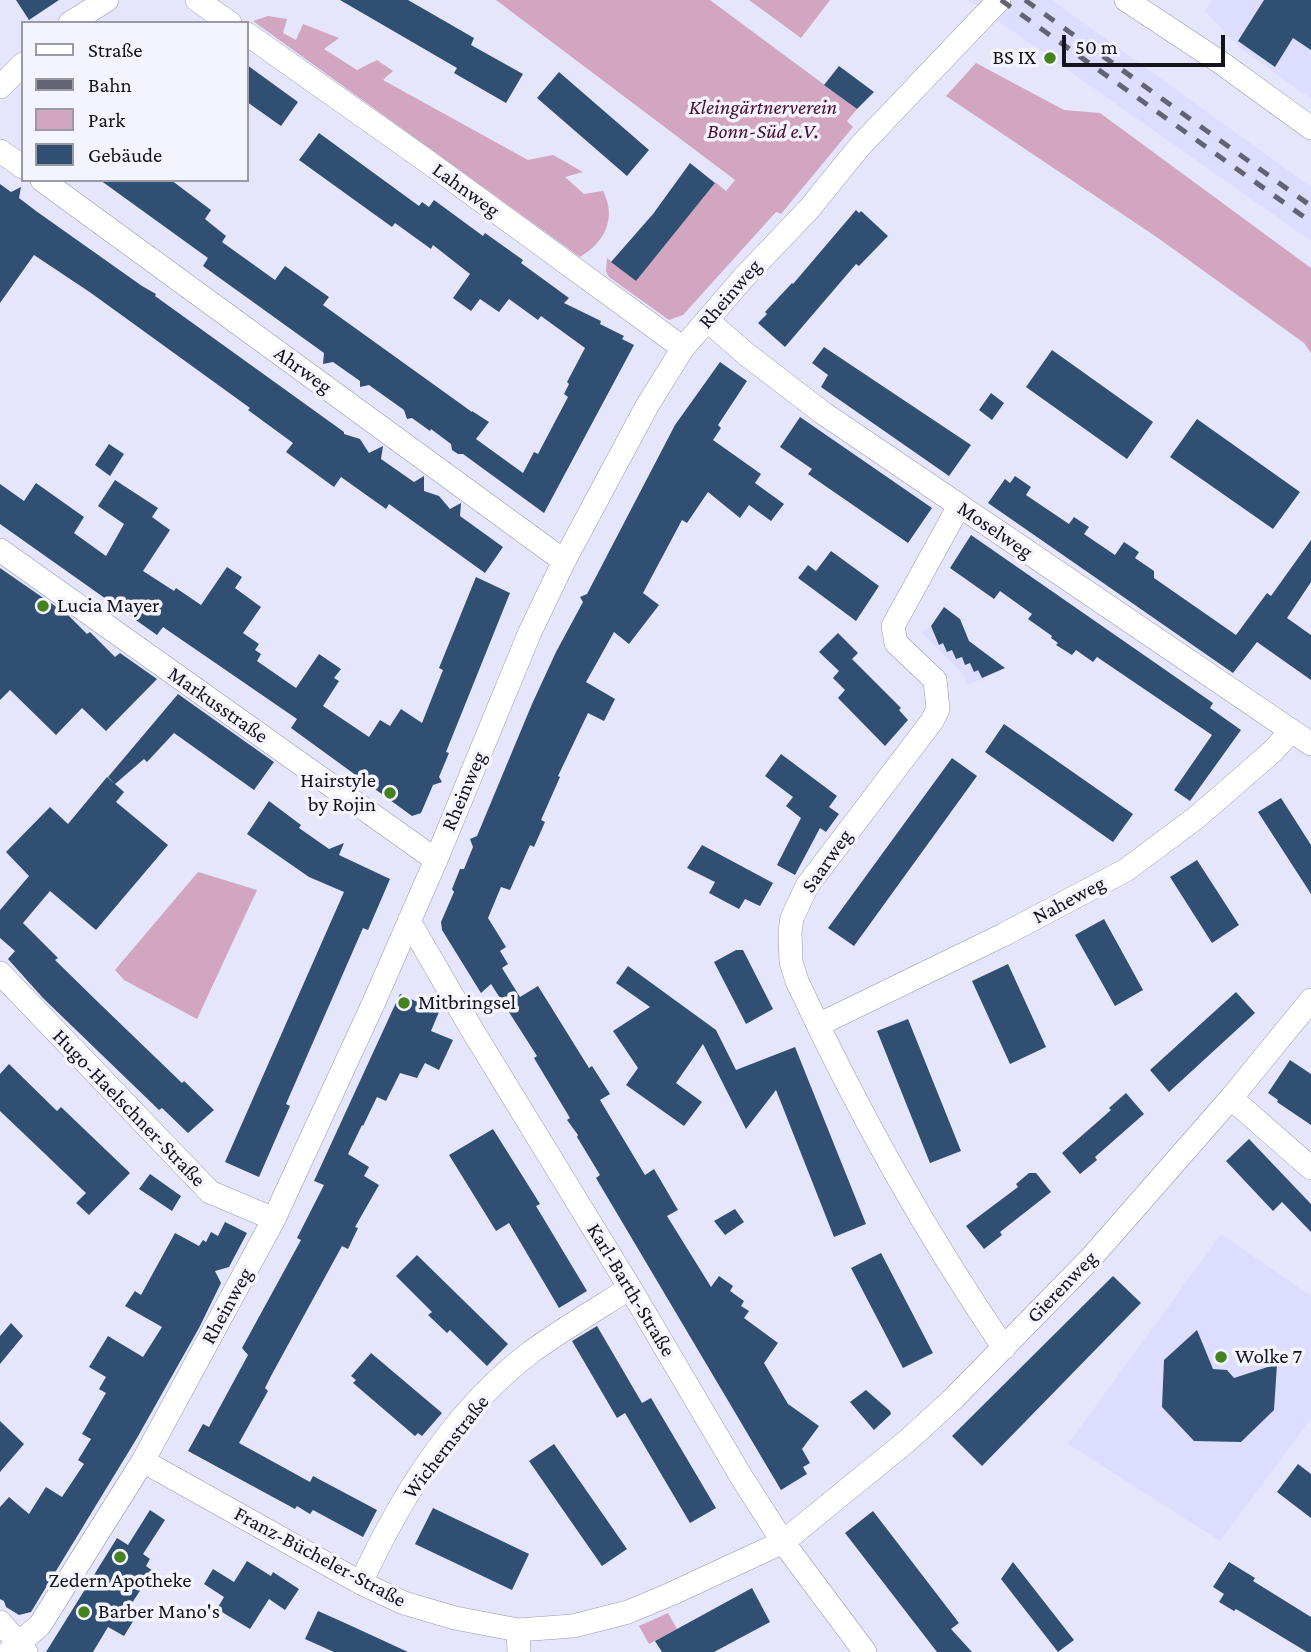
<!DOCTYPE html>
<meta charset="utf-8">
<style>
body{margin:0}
#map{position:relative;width:1311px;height:1652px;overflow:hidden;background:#e5e6fb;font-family:"Crimson Pro",serif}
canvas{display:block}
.legend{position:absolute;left:21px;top:21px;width:228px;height:161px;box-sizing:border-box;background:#f4f4ff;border:2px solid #9a9aa4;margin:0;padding:9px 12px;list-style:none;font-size:21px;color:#13131b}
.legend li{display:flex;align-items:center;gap:14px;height:35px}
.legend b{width:35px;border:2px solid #9a9aa4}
.scale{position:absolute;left:1062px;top:35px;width:163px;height:32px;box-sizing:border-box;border:4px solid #13131b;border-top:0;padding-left:9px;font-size:21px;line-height:24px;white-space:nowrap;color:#13131b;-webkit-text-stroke:5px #f4f4ff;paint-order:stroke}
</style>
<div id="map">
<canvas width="1311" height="1652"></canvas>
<ul class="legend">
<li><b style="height:9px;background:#fff"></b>Straße</li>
<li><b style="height:9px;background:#636471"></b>Bahn</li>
<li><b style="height:19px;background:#d2a6c0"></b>Park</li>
<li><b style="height:19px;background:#314f73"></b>Gebäude</li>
</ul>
<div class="scale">50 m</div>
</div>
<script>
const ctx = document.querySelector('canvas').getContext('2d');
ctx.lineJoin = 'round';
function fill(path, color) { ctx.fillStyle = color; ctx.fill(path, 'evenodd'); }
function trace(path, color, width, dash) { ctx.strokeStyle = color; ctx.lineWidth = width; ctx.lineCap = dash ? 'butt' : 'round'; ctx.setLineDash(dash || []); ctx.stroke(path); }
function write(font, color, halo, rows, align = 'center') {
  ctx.font = font + ' "Crimson Pro",serif'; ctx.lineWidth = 7; ctx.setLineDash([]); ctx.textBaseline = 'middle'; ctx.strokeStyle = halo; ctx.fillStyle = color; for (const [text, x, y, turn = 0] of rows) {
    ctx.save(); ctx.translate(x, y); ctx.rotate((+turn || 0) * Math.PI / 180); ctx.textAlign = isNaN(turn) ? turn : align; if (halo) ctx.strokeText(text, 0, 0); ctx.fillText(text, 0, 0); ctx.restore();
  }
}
fill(new Path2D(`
 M968,0H1052L1311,187V241Z
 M1212,0H1311V99L1241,49L1205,11Z
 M944,621L1003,667L1000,671L968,685L963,674L921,632Z
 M1221,1234L1311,1296V1419L1220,1541L1068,1444Z`), '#dddeff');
fill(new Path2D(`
 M496,0H710L857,109L847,121L853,127L781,214L776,212L683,315L669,320L609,277L606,271L607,258L636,281L715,182L726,191L735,180Z
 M749,0H830L801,38Z
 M268,16L287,19L283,33L296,40L303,24L339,38L324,49L357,70L377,60L393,71L383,80L528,160L553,155L583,172L565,177L584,194L603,191C617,218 605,242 580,257L253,21Z
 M976,63L1064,110L1100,113L1311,268V353L1304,343L1158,238L946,96Z
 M198,872L257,890L197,1019L124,980L115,970Z
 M668,1613L677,1629L649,1644L639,1626Z`), '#d2a6c0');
fill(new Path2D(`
 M16,0H59L29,20Z
 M340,0H408L474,38L471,45L523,74L506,103L454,73L457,68Z
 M1264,0H1311V50L1293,38L1275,67L1238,41Z
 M247,65L298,102L281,126L247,102Z
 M839,66L874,92L857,109L824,85Z
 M559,72L649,150L627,176L537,98Z
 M319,133L419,206L422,202L429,207L434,200L483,236L485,233L523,260L521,263L569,298L564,303L601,321L600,324L624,336L622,339L634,345L544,513L463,454H458L452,450L451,444L431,429L430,431L412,418L407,419L404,410L369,385L360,387V381L333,362L323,364L324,353L203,266L208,258L100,180H171L211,210L205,219L226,236L222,242L275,280L285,266L329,297L323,305L472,412V411L489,422L476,439L523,473L534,452L538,454L568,397L564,394L569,384L567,382L585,348L541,316L538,320L509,299L499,312L480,299L471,311L453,298L470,274L433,245L431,249L395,223L392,227L299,160Z
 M690,163L715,183L636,281L611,262L653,214Z
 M0,184L11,192L21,187L19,198L36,211L142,286L156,294L155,296L344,432V434L360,439L369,453L383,446L381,459L414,482L424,476V491L439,496L450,509L461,503L460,516L503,547L485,573L389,504L386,509L341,477L334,487L286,452L293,443L248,410L250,408L91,293L34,255L0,303Z
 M856,210L859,213L861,211L888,236L859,266L856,264L785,347L758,323L767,314L765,312L792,283L793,284Z
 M824,347L971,445L949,476L821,387L828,375L812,363Z
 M1052,350L1153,422L1127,459L1026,387Z
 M720,362L747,381L718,425L721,428L713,440L761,474L755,483L784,504L771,521L749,505L740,518L708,492L687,523L682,520L643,593L659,605L629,644L614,632L586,682L615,699L604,721L588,713L558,776L560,777L541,820L545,822L534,847L530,845L510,890L501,887L488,918L506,947L500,951L508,964L502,968L520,997L538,986L589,1068L592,1066L610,1094L600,1100L645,1175L654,1169L678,1210L667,1216L711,1287L719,1276L733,1286L730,1291L744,1301L741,1306L749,1311L744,1318L778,1343L764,1363L788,1404L819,1426L802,1449L810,1463L803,1467L807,1474L781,1490L596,1178L600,1175L577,1137L578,1135L567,1120L570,1118L534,1058L537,1056L491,984L481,993L442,930L441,922L454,892L452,889L460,869H464L473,847L470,839L477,836L532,704L556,652L583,602L580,597L587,594L675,425Z
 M991,393L1004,403L992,420L979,410Z
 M800,417L932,508L908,543L808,474L812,469L780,447Z
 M1197,419L1300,492L1273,529L1170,457Z
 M109,444L124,454L110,476L95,465Z
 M1015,476L1031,487L1026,495L1069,524L1074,517L1089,527L1084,534L1115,555L1124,542L1139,552L1135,558L1154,571V578L1236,635L1267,593L1271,596L1311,540V582L1287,618L1311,635V680L1257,642L1233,673L988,503L1005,479L1010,483Z
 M115,480L158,508L152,517L170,530L143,571L174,591L176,588L201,605L227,567L242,577L235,588L261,607L243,633L259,644L255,650L261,654L257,661L296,688L319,654L341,669L334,678L339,681L323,706L369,737L380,720L390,726L401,709L422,723L443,670L439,668L476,577L510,593L446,752L449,753L439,777L442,782L433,785L421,813L412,816L291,728L297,719L163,627L157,635L0,524V484L24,501L36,483L84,517L74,533L106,556L124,524L98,506Z
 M971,535L1213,703L1210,708L1241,730L1190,801L1174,790L1212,735L1097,657L1093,662L1076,650L1072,655L1056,645L1058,643L1051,638L1052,636L1028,619L1032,614L1000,591L994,599L950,568Z
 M831,551L879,586L856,621L798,578L808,565L816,571Z
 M0,568L68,615L87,634L90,632L115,657L120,653L157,679L106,731L82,708L56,735L10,690L0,700Z
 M944,607L960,619L969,641L1005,668L982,678L978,670L974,672L970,663L965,665L962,657L956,659L952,650L947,652L943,643L939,645L931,626Z
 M838,633L858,653L852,659L901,708L899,710L908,720L885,746L838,698L845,690L833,678L839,671L819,652Z
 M178,694L274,762L254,790L174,733L147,762L144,759L115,784L108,777Z
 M1004,724L1133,814L1113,842L985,752Z
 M781,754L837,796L829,807L839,814L826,832L820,828L795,875L777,865L801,818L786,806L793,797L765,776Z
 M952,758L977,776L854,946L828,928Z
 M107,777L124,792L116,802L168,845L96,930L50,891L23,923L58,958L55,960L101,1005L182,1083L184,1081L214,1110L188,1133L162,1108L159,1110L43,998L8,959L15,951L0,938V910L29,876L6,852L50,807L68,824Z
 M1281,798L1311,845V894L1258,812Z
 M269,801L301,825L299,828L329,849L344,843L339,855L390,879L368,930L363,928L286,1104L290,1106L259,1177L225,1162L344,892L309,877L247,834Z
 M702,845L773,883L760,906L745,899L739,909L709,893L715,882L687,868Z
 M1197,860L1239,925L1212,943L1170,877Z
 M1104,919L1143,990L1115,1006L1075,935Z
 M736,950H743L773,1009L746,1024L714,962Z
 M1008,964L1046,1047L1010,1064L972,981Z
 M628,966L716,1030L736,1070L795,1047L866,1224L834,1237L776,1090L746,1129L703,1044L676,1083L702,1102L684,1126L626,1085L638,1068L613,1031L650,1007L616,983Z
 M1236,992L1255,1013L1169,1092L1150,1070Z
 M400,994L439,1012L431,1031L453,1040L439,1070L425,1063L417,1078L400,1073L386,1101L377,1097L363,1126L362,1125L348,1154L369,1167L364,1176L379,1185L355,1227L358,1228L348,1249L342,1246L271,1376L265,1388L268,1391L239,1443L310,1482L313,1476L377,1510L363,1537L313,1510L310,1514L297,1506L295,1509L188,1451L203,1424L209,1427L248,1355L242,1348L301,1240L297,1238L324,1185L314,1181Z
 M908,1019L961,1151L930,1163L877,1031Z
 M1290,1060L1311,1074V1125L1277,1102L1278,1100L1268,1093Z
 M9,1064L57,1111L61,1107L130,1173L89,1215L76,1203L86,1193L0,1111V1074Z
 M1126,1093L1144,1114L1095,1157L1097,1160L1080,1174L1062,1153L1111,1110L1109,1108Z
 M493,1129L540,1204L536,1206L587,1291L559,1308L509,1223L496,1231L449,1155Z
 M1249,1139L1311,1204V1232L1282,1202L1273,1211L1226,1161Z
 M1029,1173H1036L1051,1192L1000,1232L1002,1235L984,1249L966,1226L1018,1187L1016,1184Z
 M150,1174L181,1196L172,1211L139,1189Z
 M735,1209L744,1222L725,1235L714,1221Z
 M225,1222L247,1233L229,1267L215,1271L221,1283L199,1328L137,1438L31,1612L19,1615L6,1607L4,1601L0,1599V1507L9,1497L29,1514L46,1487L62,1497L84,1464L78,1460L91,1439L82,1434L106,1393L99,1389L106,1377L89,1367L108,1336L143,1357L162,1327L125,1306L135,1291L141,1295L175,1233L199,1246L203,1240L206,1242L211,1232L218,1236Z
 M881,1253L933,1353L903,1368L851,1268Z
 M417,1255L508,1344L487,1366L450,1330L447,1333L428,1315L432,1312L396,1276Z
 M1113,1276L1141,1303L982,1466L952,1436Z
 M11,1323L23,1336L0,1364V1336Z
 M597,1326L642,1403L651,1398L716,1508L690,1523L625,1413L617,1418L572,1341Z
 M1197,1330L1213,1369L1227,1370L1234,1378L1277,1364L1274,1410L1241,1442L1194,1441L1162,1407L1164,1360Z
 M371,1353L442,1413L422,1436L418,1433L415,1436L353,1383L356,1380L351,1376Z
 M866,1390L890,1411L891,1414L874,1430L850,1402Z
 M0,1421L24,1444L0,1472Z
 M554,1444L627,1549L602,1566L529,1461Z
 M1298,1464L1311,1474V1518L1277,1492Z
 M433,1508L529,1554L512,1590L415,1544Z
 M150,1510L165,1520L143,1554L150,1559L146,1566L153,1571L128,1609L137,1615L124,1636L108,1627L93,1652H46L117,1538L128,1545Z
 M873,1511L959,1623L951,1629L972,1652H937L845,1533Z
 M247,1561L271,1576L273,1572L299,1589L285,1610L269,1599L250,1629L217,1609L224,1597L204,1584L213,1569L234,1582Z
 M1013,1562L1074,1640L1058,1652L1001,1579Z
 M1229,1562L1255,1578L1253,1581L1311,1617V1652H1307L1236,1609L1234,1611L1219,1602L1224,1594L1213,1587Z
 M752,1588L770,1622L714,1652H662L655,1641Z
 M318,1611L345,1623L408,1652H334L305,1639Z`), '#314f73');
const minor = new Path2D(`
 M197,0L230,23
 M1126,0L1220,62L1311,128
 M70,23L107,0
 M247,34L431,164L683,348
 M0,87L23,64
 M0,151L23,167
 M42,180L564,561
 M707,320L746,354L823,413L1311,744
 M959,506L893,626L896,643L935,680L938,709L932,721L807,886L792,918L790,932L791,962L797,981C856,1108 925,1232 1004,1348
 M0,550L436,860
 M409,921L471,1028L630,1288L742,1478L783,1542L865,1652
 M0,973L210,1192L274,1219
 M818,1025L1003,935L1126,870L1197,817L1273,751L1291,731
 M1231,1098L1311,1168
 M143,1461L361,1583L404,1603L455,1618L518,1630L573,1626L628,1612L671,1594L783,1542L907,1441L953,1399L1090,1259L1231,1098L1311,1000
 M361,1583C400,1497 455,1410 531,1352C563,1329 597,1309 630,1288
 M0,1622L26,1652
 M518,1630L519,1652
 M9,1652L40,1625L143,1461L274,1219L374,1002L436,860L530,632L564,561L647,406L683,348L745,276L809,209L860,146L999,0`);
trace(minor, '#9697af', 24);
trace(minor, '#fff', 23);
trace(new Path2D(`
 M1001,0L1311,222
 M1025,0L1311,206`), '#636471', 5, [12, 12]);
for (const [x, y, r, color] of [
 [1050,58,7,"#45811f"],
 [43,606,7,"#45811f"],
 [390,793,7,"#45811f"],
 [404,1003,7,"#45811f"],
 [1221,1357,7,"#45811f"],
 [120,1557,7,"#45811f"],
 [84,1612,7,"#45811f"]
]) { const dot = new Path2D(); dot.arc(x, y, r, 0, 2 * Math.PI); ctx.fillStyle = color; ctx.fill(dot); trace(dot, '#f4f4ff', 2.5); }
write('21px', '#13131b', '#f4f4ff', [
 ["BS IX",1036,58,"right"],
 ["Lucia Mayer",57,606],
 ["Hairstyle",376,781,"right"],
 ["by Rojin",376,805,"right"],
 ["Mitbringsel",418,1003],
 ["Wolke 7",1235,1357],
 ["Zedern Apotheke",120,1581,"center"],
 ["Barber Mano's",98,1612]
], 'left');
write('italic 21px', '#480c36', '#f4f4ff', [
 ["Kleingärtnerverein",763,108],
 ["Bonn-Süd e.V.",763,132]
]);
write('21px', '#13131b', '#f4f4ff', [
 ["Lahnweg",466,190,36],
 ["Rheinweg",730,294,-49],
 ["Ahrweg",303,370,36],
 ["Moselweg",995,530,34],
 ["Markusstraße",218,705,35],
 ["Rheinweg",464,791,-67],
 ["Saarweg",827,861,-55],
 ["Naheweg",1069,900,-28],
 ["Hugo-Haelschner-Straße",129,1108,46],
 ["Gierenweg",1062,1287,-46],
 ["Karl-Barth-Straße",631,1290,59],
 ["Rheinweg",227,1306,-61],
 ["Wichernstraße",446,1447,-52],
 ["Franz-Bücheler-Straße",320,1557,28]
]);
</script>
